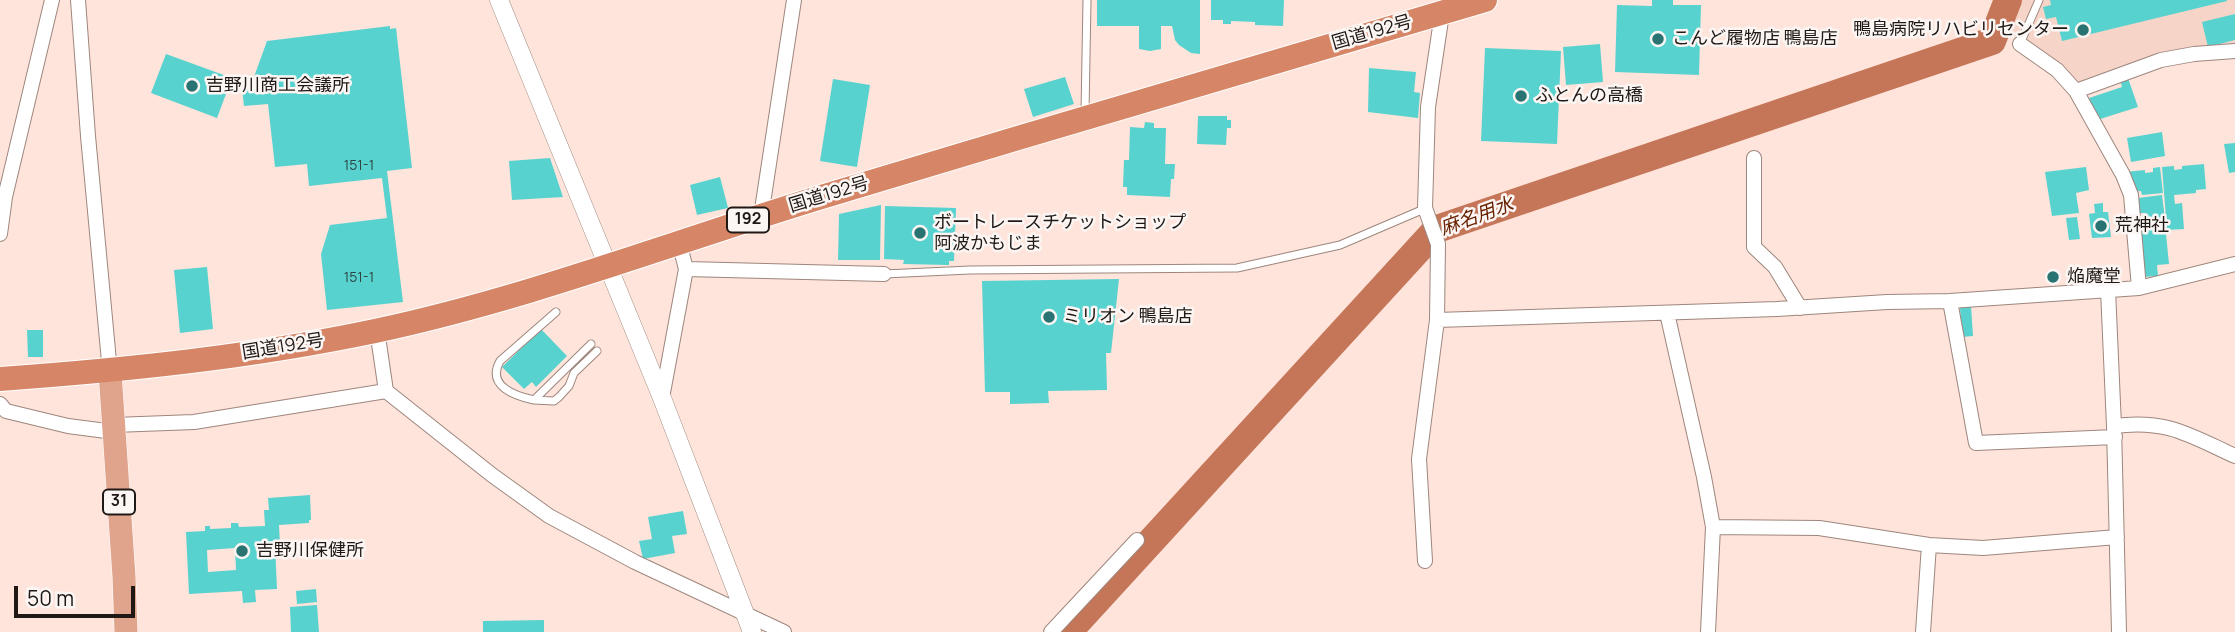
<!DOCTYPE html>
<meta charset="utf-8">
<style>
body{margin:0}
#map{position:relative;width:2235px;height:632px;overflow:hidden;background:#fee4db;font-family:Manrope,sans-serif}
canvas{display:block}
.scale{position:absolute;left:14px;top:586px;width:121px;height:32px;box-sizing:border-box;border:4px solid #201814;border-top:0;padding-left:9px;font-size:21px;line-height:24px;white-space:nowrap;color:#201814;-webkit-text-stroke:5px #fbf6f4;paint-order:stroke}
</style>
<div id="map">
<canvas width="2235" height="632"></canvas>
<div class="scale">50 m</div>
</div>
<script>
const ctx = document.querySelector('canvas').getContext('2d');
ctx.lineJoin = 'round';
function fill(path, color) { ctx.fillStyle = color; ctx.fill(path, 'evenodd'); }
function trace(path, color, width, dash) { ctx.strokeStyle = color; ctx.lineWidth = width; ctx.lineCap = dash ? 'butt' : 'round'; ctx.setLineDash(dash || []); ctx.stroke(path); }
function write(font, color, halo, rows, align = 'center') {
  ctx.font = font + ' Manrope,"Noto Sans JP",sans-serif'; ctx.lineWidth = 5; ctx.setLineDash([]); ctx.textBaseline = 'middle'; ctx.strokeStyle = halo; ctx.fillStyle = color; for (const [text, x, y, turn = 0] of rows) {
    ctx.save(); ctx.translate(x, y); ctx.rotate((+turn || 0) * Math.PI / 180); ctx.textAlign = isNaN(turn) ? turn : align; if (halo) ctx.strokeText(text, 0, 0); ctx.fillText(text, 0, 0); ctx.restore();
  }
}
fill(new Path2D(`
 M2022,0H2235V48L2080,86L2009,31Z`), '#f6d5c8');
trace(new Path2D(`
 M1068,632L1437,229L1992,41L2008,0`), '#c57658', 28);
fill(new Path2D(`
 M1097,0H1200V54L1191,53L1179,45L1175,40L1172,26H1161V49L1150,51L1139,49V26H1097Z
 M1211,0H1284L1283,26L1255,25V22L1231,21V24H1223V20H1211Z
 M1652,0H1673V5H1701L1699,75L1615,72L1617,5L1652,6Z
 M2050,0H2227V1L2062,41L2056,17L2046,19L2043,7L2051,5Z
 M2235,14V40L2208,47L2202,22Z
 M390,26V29L396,28L412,168L387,171L403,302L327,310L321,254L330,225L387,218L382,178L309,186L307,164L275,167L268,104L244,106L242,89L250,88L267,41Z
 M1600,44L1603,82L1566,85L1563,47Z
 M1485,48L1561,51L1557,144L1481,141Z
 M166,54L232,78L217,118L151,93Z
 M1369,68L1416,72L1414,92L1420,93L1418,118L1368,112Z
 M1065,77L1074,104L1033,117L1024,89Z
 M2128,78L2138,107L2094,121L2086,99L2122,87L2120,80Z
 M833,79L870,85L857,167L820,161Z
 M1198,116H1227V120H1231V128H1227L1226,145L1197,144Z
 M1145,122L1154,123V128H1166L1165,164H1175L1174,179H1171L1170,197L1127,195V187H1123L1124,160H1129L1130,127L1144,128Z
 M2162,132L2165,156L2131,162L2127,138Z
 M2235,143V172L2229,173L2224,144Z
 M550,158L563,197L512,200L509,161Z
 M2204,164L2206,189L2196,190V193L2174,195L2175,204L2182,203L2184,229L2167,230L2162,167L2174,166V170L2182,169V166Z
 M2086,167L2089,190L2076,193L2079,213L2052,216L2045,172Z
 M2160,167L2163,193L2142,195L2141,191L2132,192L2125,172L2145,170V173L2153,172V168Z
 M720,177L728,208L697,215L690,185Z
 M2162,195L2165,219L2147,221L2146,213H2138V198Z
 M2103,203V212H2108L2111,237L2092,238L2089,214L2095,213L2094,204Z
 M881,205L880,260H838L839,214Z
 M885,206L956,208L954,261H949V265L903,264L904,260L884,259Z
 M2077,217L2080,239L2069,240L2066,218Z
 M2162,222L2163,234H2166L2169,264L2157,265L2158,276L2142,277L2140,224Z
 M207,267L213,329L180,333L174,270Z
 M2057,270L2059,282L2049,284L2047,271Z
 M1119,279L1111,353H1106L1107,390L1048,391L1049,403L1010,404V392H985L982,281Z
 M1971,306L1973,336L1962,337L1960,308Z
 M541,329L567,356L536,387L532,382L524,389L502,367Z
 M27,330H43V357H28Z
 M310,495L311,520H309V523L279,525L280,545H275L277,589L255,590L256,602L243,603L242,591L189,594L186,532L205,531V526H210V529L231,528V523H238L239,527L265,526L264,510H269L268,498ZM235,548L236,570L208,572L207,550Z
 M683,511L687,534L672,536L675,553L643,559L639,541L652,539L648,517Z
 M316,589L317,602L297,604L296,591Z
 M317,605L319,632H291L290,607Z
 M544,620V632H483V621Z`), '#58d2cf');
const service = new Path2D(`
 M2020,44L2039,0
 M1085,113L1087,0
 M884,274L970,270L1237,268L1340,245L1424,209
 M556,312L500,361C486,386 515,396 534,400L591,344
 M534,400L554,401L559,397L569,386L574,373L597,351`);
const minor = new Path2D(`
 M78,0L88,136L110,372
 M1443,7L1428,107L1425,208L1438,244L1437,320L1777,309L1887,302L1950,301L2139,288L2235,264
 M2020,44L2057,70L2076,91L2123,175L2131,195L2139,288
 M2076,91L2161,60L2194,54L2235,51
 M1754,158V247L1775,267L1800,308
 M761,216L794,0
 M0,234L5,197L52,0
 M679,242L686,269L884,274
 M2108,290L2114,426L2119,632
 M1950,301L1976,443L2115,437
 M1667,313L1704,477L1713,527L1708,632
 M377,330L386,391L492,475L549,516L635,562L784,632
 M662,398L686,269
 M0,404L6,411L68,426L114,432
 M114,425L194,422L386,391
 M2114,426C2167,419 2189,435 2235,456
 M1713,527L1819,528L1929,545L1983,548L2117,537
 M1425,561L1419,459L1437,320
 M1051,632L1137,540
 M1923,632L1929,545`);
const tertiary = new Path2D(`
 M499,0L662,398L752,632`);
const primary = new Path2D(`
 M110,372L124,577L126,632`);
const trunk = new Path2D(`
 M0,379C125,370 252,357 375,331C526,299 671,243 818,198C1040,131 1262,65 1485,0`);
trace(service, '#9d867d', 9);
trace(minor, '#9d867d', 16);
trace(tertiary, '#9d867d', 19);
trace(primary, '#fff', 24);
trace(trunk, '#fff', 26);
trace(service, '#fff', 7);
trace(minor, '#fff', 14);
trace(tertiary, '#fff', 18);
trace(primary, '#e0a48d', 23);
trace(trunk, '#d68667', 24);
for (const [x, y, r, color] of [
 [2083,30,7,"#297372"],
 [1658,39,7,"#297372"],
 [192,86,7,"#297372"],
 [1521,96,7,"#297372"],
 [2101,226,7,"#297372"],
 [920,233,7,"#297372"],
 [2053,277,7,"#297372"],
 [1049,317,7,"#297372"],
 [242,551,7,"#297372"]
]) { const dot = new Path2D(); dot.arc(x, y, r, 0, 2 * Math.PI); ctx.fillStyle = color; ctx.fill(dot); trace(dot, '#fbf6f4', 2.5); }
write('14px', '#2e4643', null, [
 ["151-1",359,166],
 ["151-1",359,278]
]);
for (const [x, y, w] of [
 [748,220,42],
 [119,502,32]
]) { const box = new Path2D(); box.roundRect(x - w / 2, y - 12.5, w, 25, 5); ctx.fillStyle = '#fbf6f4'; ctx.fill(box); trace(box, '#201814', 2); }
write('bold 16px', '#201814', null, [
 ["192",748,220],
 ["31",119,502]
]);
write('18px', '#201814', '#fbf6f4', [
 ["鴨島病院リハビリセンター",2069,30,"right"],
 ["こんど履物店 鴨島店",1672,39],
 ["吉野川商工会議所",206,86],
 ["ふとんの高橋",1535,96],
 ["ボートレースチケットショップ",934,223],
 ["阿波かもじま",934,244],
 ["荒神社",2115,226],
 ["焔魔堂",2067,277],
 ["ミリオン 鴨島店",1063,317],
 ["吉野川保健所",256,551]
], 'left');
write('18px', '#201814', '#fbf6f4', [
 ["国道192号",1372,33,-16],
 ["国道192号",829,195,-17],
 ["国道192号",283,347,-9]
]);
write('italic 19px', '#692100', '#fbf6f4', [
 ["麻名用水",1477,217,-20]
]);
</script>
